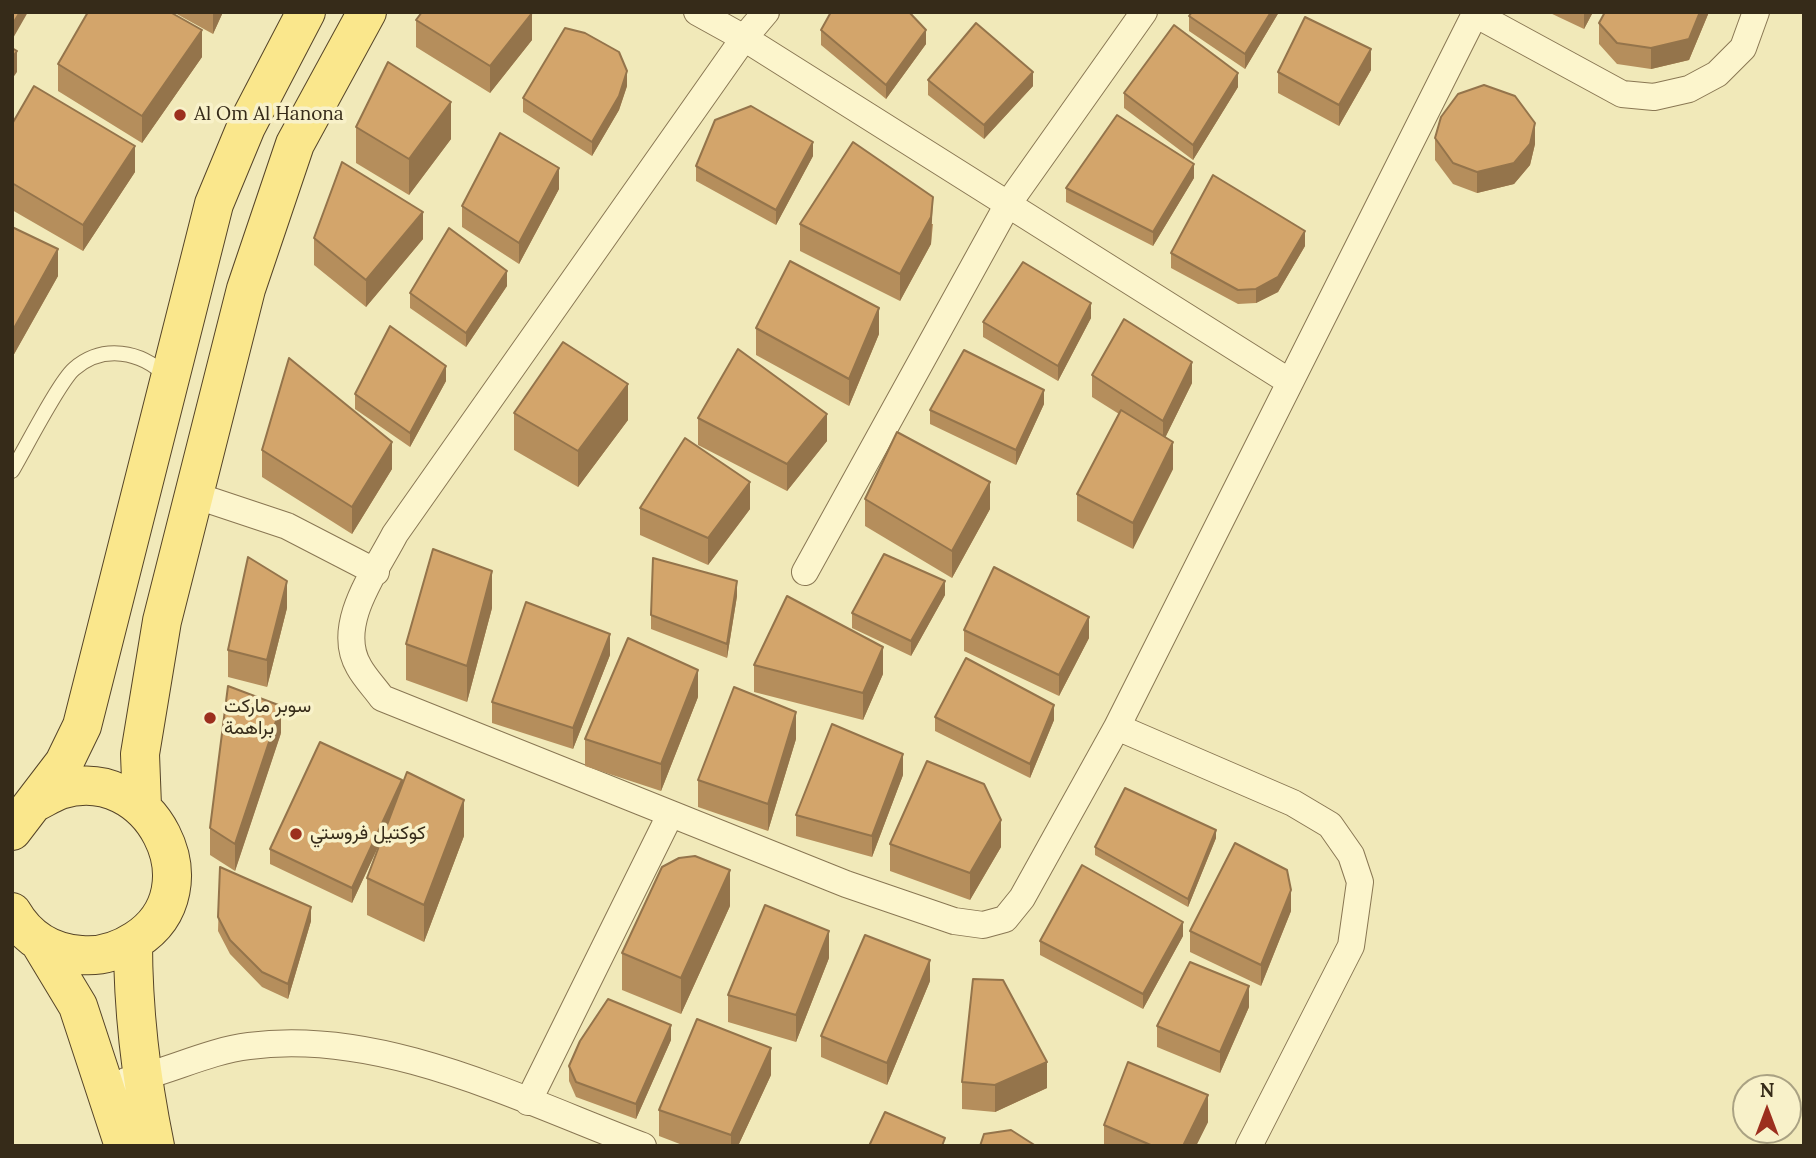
<!DOCTYPE html>
<meta charset="utf-8">
<style>
body{margin:0}
#map{position:relative;width:1816px;height:1158px;overflow:hidden;background:#f1e9b9;font-family:Lora,serif}
canvas{display:block}
.frame{position:absolute;inset:0;border:14px solid #362b19;pointer-events:none}
.north{position:absolute;left:1732px;top:1074px;width:70px;height:70px;box-sizing:border-box;background:#f8f1c9;border:2px solid #aaa283;border-radius:50%;rotate:0deg;font-size:19px;font-weight:700;line-height:28px;text-align:center;color:#362b19}
.north::after{content:'';display:block;margin:auto;width:24px;height:32px;background:#9c2f1e;clip-path:polygon(50% 0,100% 100%,50% 72%,0 100%)}
</style>
<div id="map">
<canvas width="1816" height="1158"></canvas>
<div class="frame"></div>
<div class="north">N</div>
</div>
<script>
const ctx = document.querySelector('canvas').getContext('2d');
ctx.lineJoin = 'round';
function trace(path, color, width, dash) { ctx.strokeStyle = color; ctx.lineWidth = width; ctx.lineCap = dash ? 'butt' : 'round'; ctx.setLineDash(dash || []); ctx.stroke(path); }
function fill(path, color) { ctx.fillStyle = color; ctx.fill(path, 'evenodd'); }
function write(font, color, halo, rows, align = 'center') {
  ctx.font = font + ' Lora,Vazirmatn,serif'; ctx.lineWidth = 7; ctx.setLineDash([]); ctx.textBaseline = 'middle'; ctx.strokeStyle = halo; ctx.fillStyle = color; for (const [text, x, y, turn = 0] of rows) {
    ctx.save(); ctx.translate(x, y); ctx.rotate((+turn || 0) * Math.PI / 180); ctx.textAlign = isNaN(turn) ? turn : align; if (halo) ctx.strokeText(text, 0, 0); ctx.fillText(text, 0, 0); ctx.restore();
  }
}
const lane = new Path2D(`
 M12,471C25,449 59,382 74,369C103,344 141,351 166,376`);
const street = new Path2D(`
 M697,12L744,38L1290,382
 M766,12L744,38L395,534C376,571 334,625 359,667C365,678 375,688 382,698L846,884L954,921L983,925L1005,919L1022,898L1117,727L1476,12
 M1475,14L1622,94L1654,97L1689,89L1717,74L1743,48L1756,12
 M194,495L287,526L376,572
 M805,572L1008,204L1144,12
 M1117,727L1293,803L1330,825L1351,855L1360,882L1351,946L1249,1146
 M126,1081C168,1072 208,1051 249,1046C382,1028 521,1100 643,1146
 M528,1102L670,815`);
const primary = new Path2D(`
 M142,806L140,754L162,621L246,289L295,144L367,12
 M12,831L64,763L82,726L214,204L246,127L306,12
 M12,912C27,938 51,953 81,955C102,957 119,951 136,940C216,889 150,761 60,790C52,793 44,798 36,802
 M133,942C133,1011 141,1078 155,1146
 M40,943L78,1006L124,1146`);
trace(lane, '#897753', 16);
trace(street, '#897753', 28);
trace(primary, '#554428', 40);
trace(lane, '#fcf5cc', 14);
trace(street, '#fcf5cc', 26);
trace(primary, '#fae78c', 38);
fill(new Path2D(`
 M173,12H223L213,34Z
 M1192,12H1279L1245,69L1189,31V16Z
 M1548,12H1593L1584,29Z
 M1605,12H1709L1689,60L1651,69L1617,64L1599,44V23Z
 M416,20L532,40L490,93L416,47Z
 M821,30L926,44L886,99L821,45Z
 M202,57L142,143L58,91V64Z
 M1371,70L1339,126L1278,93V72Z
 M928,80L1033,86L984,139L928,95Z
 M627,86L619,110L592,156L523,112V98Z
 M1238,87L1193,160L1124,108V93Z
 M12,124L135,172L83,251L12,210Z
 M356,127L451,139L409,195L356,163Z
 M1435,138L1535,144L1530,165L1514,184L1477,193L1453,184L1435,160Z
 M813,156L776,225L696,181V166Z
 M1194,178L1153,246L1066,202V188Z
 M559,189L519,264L462,227V206Z
 M800,224H933L931,244L900,301L800,251Z
 M12,227L58,276L13,356H12Z
 M314,238L423,239L366,307L314,265Z
 M1305,246L1278,292L1256,303L1238,304L1171,268V253Z
 M507,286L466,347L410,308V293Z
 M1091,318L1058,381L983,337V322Z
 M756,328L879,334L849,406L756,355Z
 M1092,375L1192,383L1165,438L1173,469L1133,549L1077,521V494L1119,414L1092,397Z
 M446,381L410,447L355,409V394Z
 M1044,404L1016,465L930,424V410Z
 M514,413L628,420L578,487L514,450Z
 M698,418L827,441L787,491L698,445Z
 M262,450L392,469L352,534L262,477Z
 M865,499L990,509L952,578L865,526Z
 M640,508L750,509L708,565L640,535Z
 M945,595L911,656L852,628V613Z
 M737,596L727,658L651,629V615Z
 M287,608L267,687L228,677V650Z
 M492,608L467,702L406,680V644Z
 M964,630L1089,638L1059,696L964,651Z
 M610,655L573,749L492,723V702Z
 M754,665L883,674L863,720L754,692Z
 M698,697L661,791L585,766V739Z
 M935,717L1054,720L1030,778L935,731Z
 M281,733L235,871L210,855V828Z
 M796,739L768,831L698,807V780Z
 M903,775L872,857L796,836V815Z
 M402,784L464,836L424,942L367,915V878L381,841L352,903L270,864V849Z
 M1216,838L1188,907L1095,855V847Z
 M890,844L1001,847L970,900L890,871Z
 M220,867L311,921L288,999L262,987L230,954L218,931Z
 M730,906L681,1014L622,990V953Z
 M1291,911L1261,986L1190,952V931Z
 M1183,936L1143,1009L1040,955V941Z
 M829,958L796,1042L728,1022V995Z
 M930,981L887,1085L821,1057V1036Z
 M1249,1007L1220,1073L1157,1047V1026Z
 M671,1040L636,1119L576,1097L569,1081V1066Z
 M771,1075L738,1146H685L659,1136V1110Z
 M962,1082L1047,1088L995,1112L962,1109Z
 M1208,1122L1196,1146H1104V1125Z`), '#b58e5c');
fill(new Path2D(`
 M20,12H28L12,40V25Z
 M213,12H223L213,34Z
 M1271,12H1279L1245,69V54Z
 M1584,12H1593L1584,29Z
 M1700,12H1709L1689,60L1651,69V48Z
 M532,13V40L490,93V66Z
 M202,30V57L142,143V116Z
 M926,30V44L886,99V85Z
 M1371,49V70L1339,126V105Z
 M17,51V72L12,79V58Z
 M627,71V86L619,110L592,156V142Z
 M1033,72V86L984,139V125Z
 M1238,73V87L1193,160V145Z
 M451,102V139L409,195V159Z
 M1535,123V144L1530,165L1514,184L1477,193V172Z
 M813,142V156L776,225V210Z
 M135,146V172L83,251V225Z
 M1194,164V178L1153,246V232Z
 M559,168V189L519,264V243Z
 M933,197L931,244L900,301V274Z
 M423,212V239L366,307V280Z
 M1305,231V246L1278,292L1256,303V289Z
 M58,249V276L13,356V330Z
 M507,271V286L466,347V333Z
 M1091,303V318L1058,381V366Z
 M879,308V334L849,406V379Z
 M1192,362V383L1163,442V421Z
 M446,366V381L410,447V433Z
 M628,384V420L578,487V451Z
 M1044,390V404L1016,465V450Z
 M827,414V441L787,491V464Z
 M392,442V469L352,534V507Z
 M1173,442V469L1133,549V523Z
 M750,482V509L708,565V538Z
 M990,482V509L952,578V551Z
 M492,571V608L467,702V666Z
 M287,581V608L267,687V660Z
 M737,581V596L727,658V644Z
 M945,581V595L911,656V641Z
 M1089,617V638L1059,696V675Z
 M610,634V655L573,749V728Z
 M883,647V674L863,720V693Z
 M698,670V697L661,791V764Z
 M1054,705V720L1030,778V764Z
 M281,706V733L235,871V844Z
 M796,712V739L768,831V804Z
 M903,754V775L872,857V836Z
 M402,780V795L352,903V888Z
 M464,800V836L424,942V905Z
 M1001,820V847L970,900V873Z
 M1216,830V838L1188,907V899Z
 M730,870V906L681,1014V978Z
 M1291,890V911L1261,986V965Z
 M311,907V921L288,999V984Z
 M1183,922V936L1143,1009V994Z
 M829,931V958L796,1042V1015Z
 M930,960V981L887,1085V1063Z
 M1249,986V1007L1220,1073V1052Z
 M671,1025V1040L636,1119V1104Z
 M771,1048V1075L738,1146H731V1135Z
 M1047,1062V1088L995,1112V1085Z
 M1208,1095V1122L1196,1146H1183Z`), '#94744b');
const building = new Path2D(`
 M12,12H20L12,25Z
 M88,12H170L202,30L142,116L58,64Z
 M422,12H530L532,13L490,66L416,20Z
 M831,12H909L926,30L886,85L821,30Z
 M1192,12H1271L1245,54L1189,16Z
 M1605,12H1700L1689,39L1651,48L1617,43L1599,23Z
 M1305,17L1371,49L1339,105L1278,72Z
 M976,23L1033,72L984,125L928,80Z
 M1174,25L1238,73L1193,145L1124,93Z
 M565,28L585,33L619,52L627,71L619,96L592,142L523,98Z
 M12,48L17,51L12,58Z
 M388,62L451,102L409,159L356,127Z
 M1484,85L1515,96L1535,123L1530,144L1514,163L1477,172L1453,163L1435,138L1441,117L1458,94Z
 M34,86L135,146L83,225L12,183V124Z
 M751,106L813,142L776,210L696,166L715,120Z
 M1117,115L1194,164L1153,232L1066,188Z
 M500,133L559,168L519,243L462,206Z
 M853,142L933,197L931,217L900,274L800,224Z
 M342,162L423,212L366,280L314,238Z
 M1213,175L1305,231L1278,277L1256,289L1238,290L1171,253Z
 M12,227L58,249L13,330L12,329Z
 M449,228L507,271L466,333L410,293Z
 M790,261L879,308L849,379L756,328Z
 M1023,262L1091,303L1058,366L983,322Z
 M1124,319L1192,362L1163,421L1092,375Z
 M390,326L446,366L410,433L355,394Z
 M563,342L628,384L578,451L514,413Z
 M738,349L827,414L787,464L698,418Z
 M964,350L1044,390L1016,450L930,410Z
 M289,358L392,442L352,507L262,450Z
 M1121,410L1173,442L1133,523L1077,494Z
 M897,432L990,482L952,551L865,499Z
 M685,438L750,482L708,538L640,508Z
 M433,549L492,571L467,666L406,644Z
 M884,554L945,581L911,641L852,613Z
 M248,557L287,581L267,660L228,650Z
 M653,558L737,581L727,644L651,615Z
 M994,567L1089,617L1059,675L964,630Z
 M787,596L883,647L863,693L754,665Z
 M526,602L610,634L573,728L492,702Z
 M628,638L698,670L661,764L585,739Z
 M966,658L1054,705L1030,764L935,717Z
 M228,686L281,706L235,844L210,828Z
 M734,687L796,712L768,804L698,780Z
 M832,724L903,754L872,836L796,815Z
 M320,742L402,780L352,888L270,849Z
 M927,761L984,784L1001,820L970,873L890,844Z
 M407,772L464,800L424,905L367,878Z
 M1125,788L1216,830L1188,899L1095,847Z
 M1235,843L1287,870L1291,890L1261,965L1190,931Z
 M695,856L730,870L681,978L622,953L662,867L679,858Z
 M1082,865L1183,922L1143,994L1040,941Z
 M220,867L311,907L288,984L262,972L230,940L218,917Z
 M765,905L829,931L796,1015L728,995Z
 M865,935L930,960L887,1063L821,1036Z
 M1190,962L1249,986L1220,1052L1157,1026Z
 M973,979L1003,980L1047,1062L995,1085L962,1082Z
 M608,999L671,1025L636,1104L576,1082L569,1066L580,1041Z
 M697,1019L771,1048L731,1135L659,1110Z
 M1128,1062L1208,1095L1183,1146H1153L1104,1125Z
 M885,1112L945,1138L942,1146H869Z
 M1011,1130L1036,1146H980L984,1134Z`);
fill(building, '#d3a56b');
trace(building, '#94744b', 2);
for (const [x, y, r, color] of [
 [180,115,7,"#9c2f1e"],
 [210,718,7,"#9c2f1e"],
 [296,834,7,"#9c2f1e"]
]) { const dot = new Path2D(); dot.arc(x, y, r, 0, 2 * Math.PI); ctx.fillStyle = color; ctx.fill(dot); trace(dot, '#f8f1c9', 2.5); }
write('19px', '#362b19', '#f8f1c9', [
 ["Al Om Al Hanona",194,115],
 ["سوبر ماركت",224,707],
 ["براهمة",224,729],
 ["كوكتيل فروستي",310,834]
], 'left');
</script>
